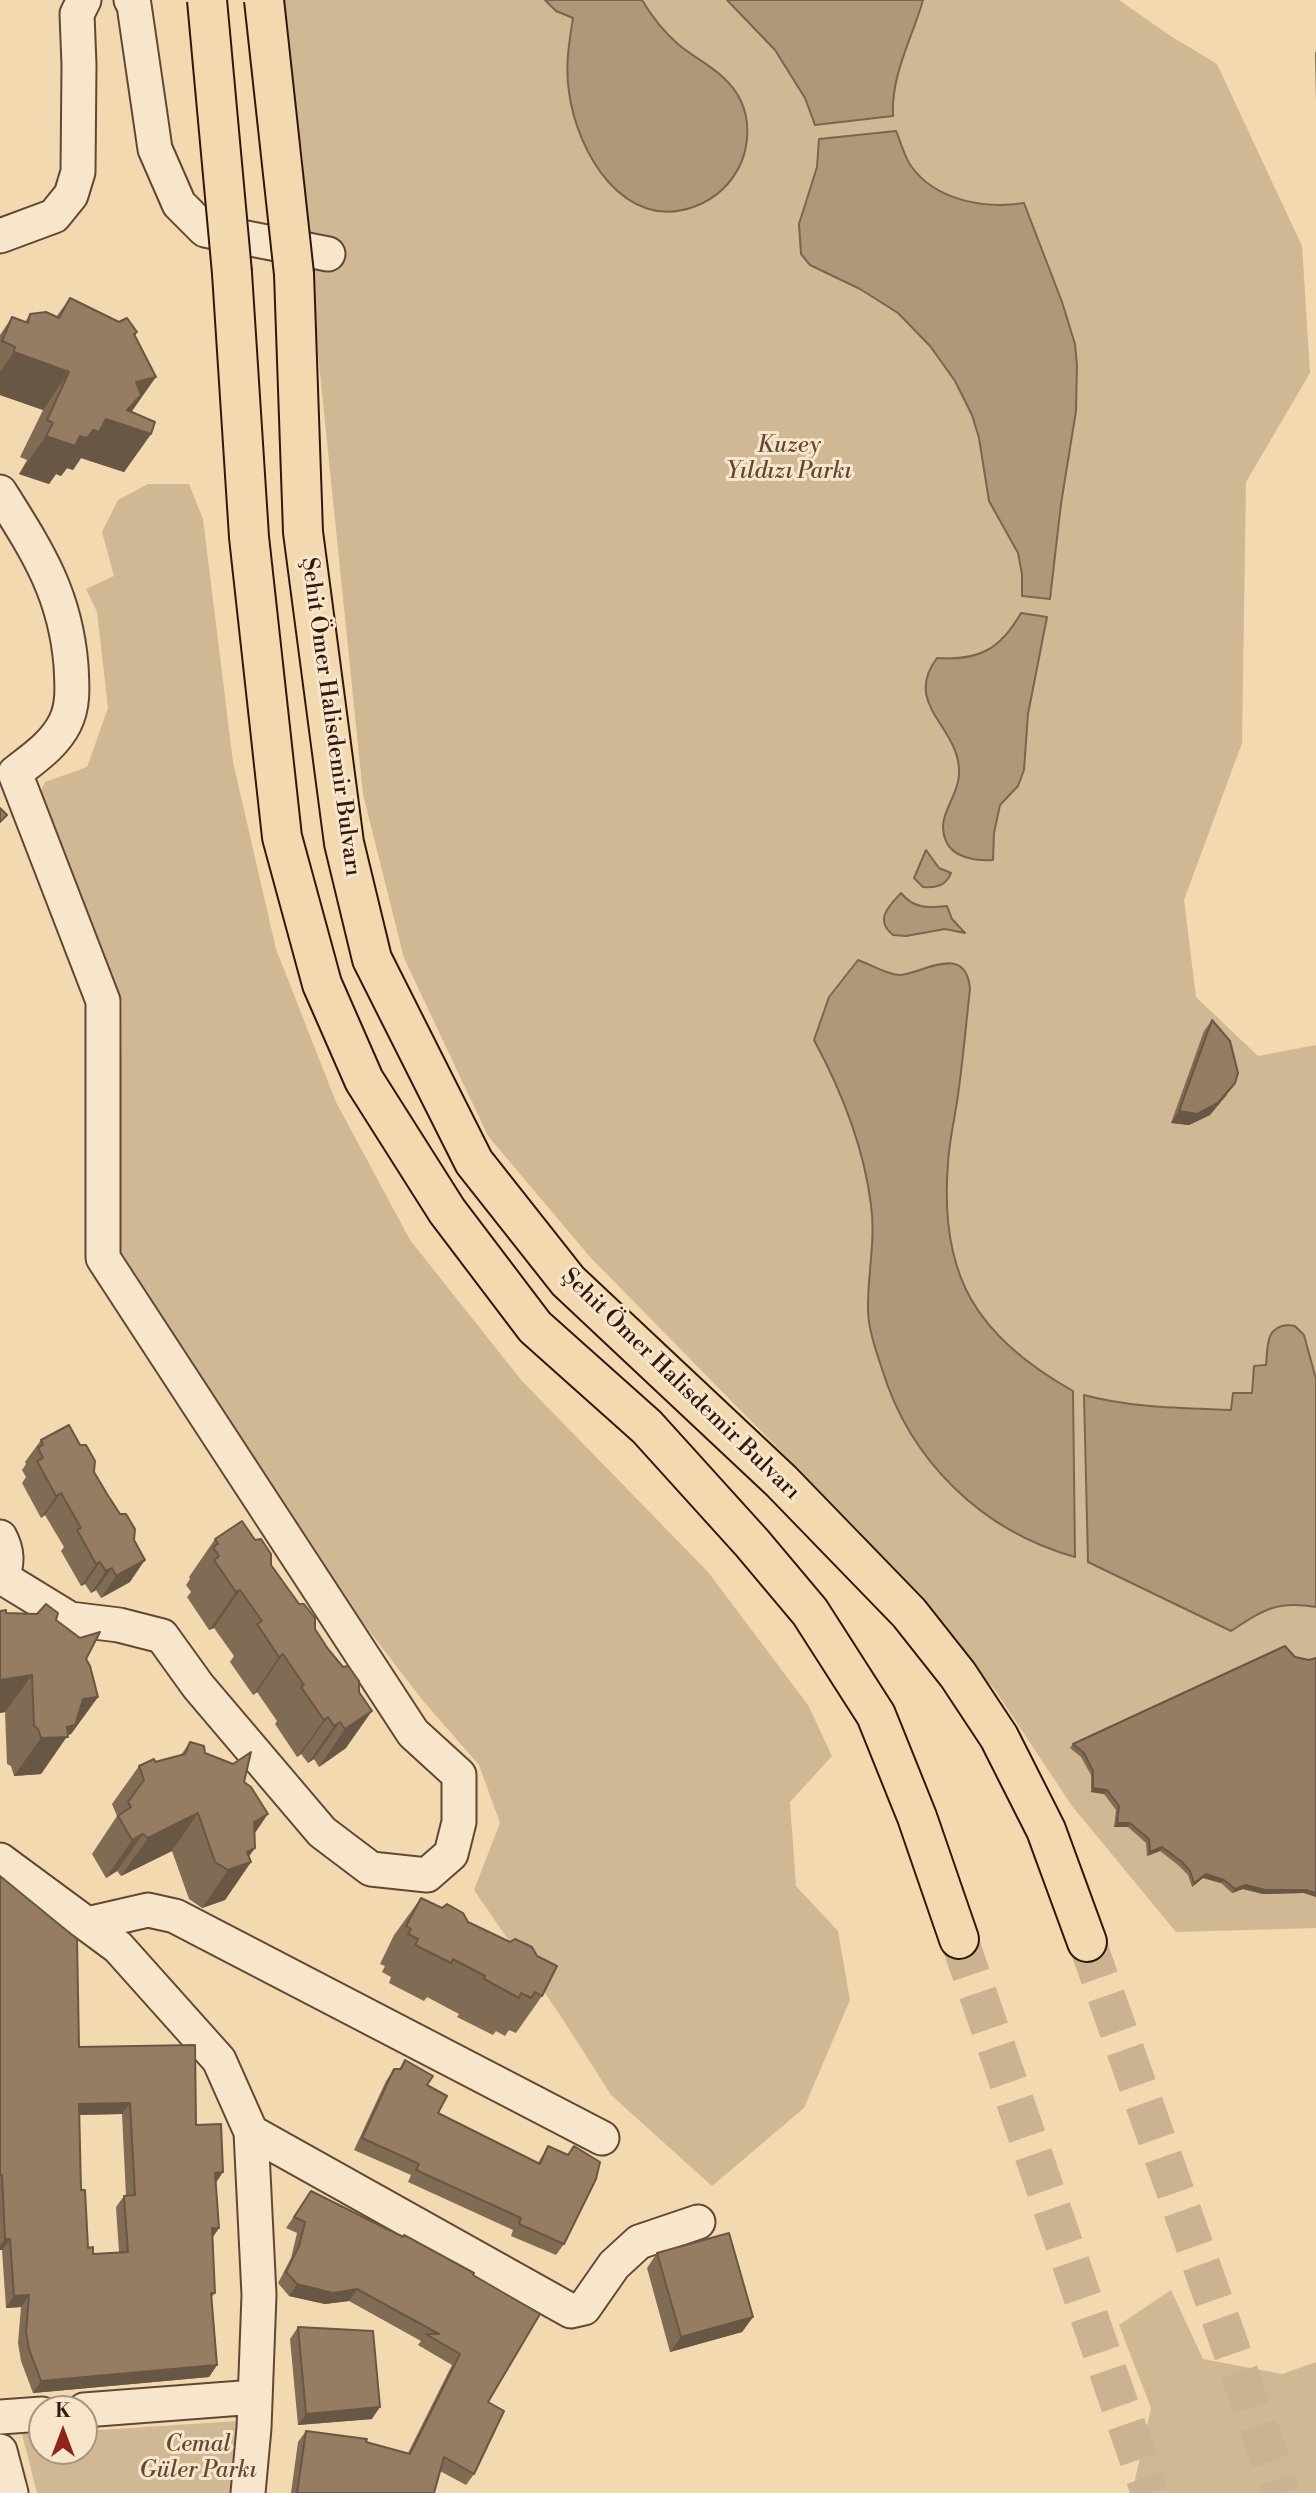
<!DOCTYPE html>
<meta charset="utf-8">
<style>
body{margin:0}
#map{position:relative;width:1316px;height:2493px;overflow:hidden;background:#f2d9b0;font-family:"Libre Bodoni",serif}
canvas{display:block}
.north{position:absolute;left:28px;top:2395px;width:70px;height:70px;box-sizing:border-box;background:#f7e6cc;border:2px solid #a89480;border-radius:50%;rotate:0deg;font-size:19px;font-weight:700;line-height:28px;text-align:center;color:#31180e}
.north::after{content:'';display:block;margin:auto;width:24px;height:32px;background:#8f2418;clip-path:polygon(50% 0,100% 100%,50% 72%,0 100%)}
</style>
<div id="map">
<canvas width="1316" height="2493"></canvas>
<div class="north">K</div>
</div>
<script>
const ctx = document.querySelector('canvas').getContext('2d');
ctx.lineJoin = 'round';
function fill(path, color) { ctx.fillStyle = color; ctx.fill(path, 'evenodd'); }
function trace(path, color, width, dash) { ctx.strokeStyle = color; ctx.lineWidth = width; ctx.lineCap = dash ? 'butt' : 'round'; ctx.setLineDash(dash || []); ctx.stroke(path); }
function write(font, color, halo, rows, align = 'center') {
  ctx.font = font + ' "Libre Bodoni",serif'; ctx.lineWidth = 6; ctx.setLineDash([]); ctx.textBaseline = 'middle'; ctx.strokeStyle = halo; ctx.fillStyle = color; for (const [text, x, y, turn = 0] of rows) {
    ctx.save(); ctx.translate(x, y); ctx.rotate((+turn || 0) * Math.PI / 180); ctx.textAlign = isNaN(turn) ? turn : align; if (halo) ctx.strokeText(text, 0, 0); ctx.fillText(text, 0, 0); ctx.restore();
  }
}
fill(new Path2D(`
 M282,0H1119L1169,35L1217,64L1302,246L1310,373L1246,482L1242,743L1184,900L1196,997L1258,1056L1316,1045V1928L1176,1932L1072,1806L995,1690L859,1531L591,1258L488,1136L404,958L363,794L317,344L303,161Z
 M148,484H189L203,519L233,762L276,949L336,1102L410,1240L522,1381L708,1572L808,1705L832,1756L790,1802L796,1886L838,1931L850,2000L804,2108L712,2186L611,2095L562,2018L474,1890L500,1823L479,1765L424,1702L323,1571L119,1253L122,1001L35,804L45,782L87,767L108,708L97,612L86,589L114,576L102,532L118,500Z
 M1171,2290L1203,2359L1282,2374L1316,2362V2493H1132L1151,2408L1119,2325Z
 M238,2421L230,2493H37L22,2434L42,2433V2451H84V2431Z`), '#d1b894');
const water = new Path2D(`
 M545,0H642C652,17 664,32 679,45C701,63 728,73 741,101C750,121 749,144 741,163C732,183 716,198 696,206C624,234 577,152 569,92C565,67 569,43 573,18L556,11Z
 M727,0H923C912,39 891,74 893,116L815,125L805,98L775,50Z
 M896,131C901,142 904,156 911,166C936,201 985,209 1024,203L1062,302L1075,344L1077,365L1076,411L1061,504L1050,599L1022,596V574L1018,553L989,501L979,438L972,415L955,381L930,346L898,313L860,289L810,265L801,254L799,224L817,167L819,139Z
 M1021,613L1047,617L1028,714L1024,770L1018,786L1000,805L994,833L993,860C976,861 953,858 946,841C935,817 958,798 959,775C962,727 901,706 937,658C978,661 1000,650 1021,613Z
 M926,850L939,868L951,873C946,886 936,888 923,887L914,878Z
 M901,893C914,909 928,908 947,906L952,919L965,933L945,929L906,936L893,935C874,920 889,906 901,893Z
 M858,960C870,964 886,974 899,975C920,975 966,941 970,989C966,1024 963,1060 958,1095C955,1118 949,1141 948,1164C939,1276 977,1337 1073,1391L1075,1557C982,1531 910,1461 882,1369C876,1351 869,1331 868,1312C867,1276 876,1241 871,1205C864,1147 842,1092 814,1040L829,997Z
 M1288,1325L1295,1326L1304,1335L1316,1379V1607C1277,1600 1263,1610 1231,1631L1088,1562L1084,1395C1132,1408 1182,1408 1231,1410L1233,1393H1252L1254,1366L1266,1365C1268,1346 1265,1327 1288,1325Z`);
fill(water, '#b09779');
trace(water, '#7d644e', 2);
trace(new Path2D(`
 M959,1939L1150,2493
 M1087,1942L1282,2493`), '#cbb290', 38, [38, 19]);
const minor = new Path2D(`
 M131,0L134,5L155,149L179,204L205,230L328,254
 M0,236L54,216L71,195L78,172L79,65L77,14L84,0
 M0,492C37,551 65,593 71,665C72,685 74,705 65,723C54,745 34,758 15,773L103,1001V1258L413,1733L459,1775V1822L451,1854L427,1875L371,1869L322,1832L198,1686L162,1636L119,1625L70,1619L3,1578L0,1579
 M0,1537C8,1552 7,1562 3,1578
 M0,1860L118,1947L219,2060L251,2132L259,2295L254,2428L248,2493
 M87,1924L148,1910L175,1916L602,2138
 M251,2132L571,2311L584,2308L614,2265L639,2242L698,2222
 M84,2410L255,2397
 M0,2417L42,2414
 M0,2451L11,2493`);
const highway = new Path2D(`
 M232,273L249,537L282,837L322,984L364,1080L447,1211L535,1327L647,1427L752,1543L810,1612L876,1715L917,1817L959,1939
 M294,274L303,532L344,843L372,959L474,1162L568,1281L781,1481L909,1613L958,1675L999,1737L1046,1830L1087,1942`);
trace(minor, '#614836', 37);
trace(highway, '#31180e', 42);
trace(minor, '#f7e6cc', 33);
trace(highway, '#f2d9b0', 38);
const highwayBridge = new Path2D(`
 M207,0L232,273
 M264,0L294,274`);
trace(highwayBridge, '#31180e', 42, []);
trace(highwayBridge, '#f2d9b0', 38);
fill(new Path2D(`
 M1316,51V102L1315,53Z
 M70,298L137,332L135,336L132,412L151,434L124,472L81,458L73,470L67,468L61,476L56,474L49,484L19,474L27,460L20,457L43,410L0,395V335L12,317L25,322L30,314L56,317Z
 M1212,1020L1227,1095L1210,1115L1189,1125L1171,1123L1204,1031Z
 M41,1440L94,1472L130,1582L101,1598L96,1590L91,1593L85,1584L81,1586L61,1551L64,1547L45,1515L41,1518L22,1483L26,1477L22,1470L26,1464L25,1462Z
 M215,1539L271,1565L328,1649L343,1667L346,1748L319,1767L314,1759L308,1763L301,1754L297,1757L275,1724L277,1721L257,1692L253,1695L230,1662L234,1656L214,1628L209,1630L187,1597L191,1592L186,1585L190,1579L189,1577Z
 M0,1611L6,1613L56,1620L86,1659L98,1697L71,1734L68,1735L41,1774L14,1776L11,1766L7,1764L5,1712L0,1713Z
 M1295,1657L1309,1660L1316,1658V1897L1304,1893L1263,1894L1243,1889L1232,1893L1221,1883L1203,1878L1192,1887L1188,1875L1178,1865L1160,1851L1147,1856L1146,1843L1128,1827H1114L1116,1810L1104,1794L1091,1792V1775L1081,1757L1070,1748L1073,1744Z
 M190,1742L205,1753L244,1782L249,1857L251,1862L225,1900L202,1908L189,1899L172,1851L121,1876L117,1871L106,1878L92,1854L117,1816L112,1804L139,1766L181,1755Z
 M0,1876L79,2047L196,2125L223,2172L216,2182L219,2228L213,2237L215,2293L212,2297L217,2365L209,2377L33,2393L21,2361L18,2343L21,2307L6,2308L2,2250H0ZM122,2114L126,2196H124L116,2207L119,2252L93,2254L88,2248L81,2190L79,2115Z
 M421,1898L468,1922L542,1996L516,2033L509,2030L505,2036L496,2031L493,2035L457,2017L459,2014L427,1997L424,2001L389,1983L391,1977L382,1972L385,1966L380,1964L394,1935Z
 M405,2060L427,2085L438,2113L538,2163L548,2146L568,2155L574,2146L564,2244L556,2255L511,2236L513,2230L408,2182L411,2175L354,2150L386,2081L394,2069H399Z
 M311,2191L473,2275L488,2402L474,2474L466,2485L440,2471L434,2493H291L298,2442L306,2431L366,2442L408,2453L452,2365L418,2345L421,2341L349,2301L325,2304L289,2296L278,2283L291,2258L297,2233L286,2228Z
 M657,2253L753,2317L742,2332L670,2352L647,2268Z
 M298,2327L372,2419L298,2425L290,2339Z`), '#806b54');
fill(new Path2D(`
 M14,352L69,372L43,410L0,395V372Z
 M156,377L130,414L151,434L124,472L81,458L73,470L67,468L61,476L56,474L49,484L19,474L46,436H80L93,430L106,419L136,382Z
 M1235,1083L1210,1115L1189,1125L1171,1123L1179,1111Z
 M61,1493L45,1515L41,1518L56,1496Z
 M145,1560L130,1582L101,1598L116,1576Z
 M100,1562L85,1584L81,1586L96,1564Z
 M112,1568L96,1590L91,1593L106,1571Z
 M240,1590L214,1628L209,1630L236,1592Z
 M283,1654L257,1692L253,1695L279,1657Z
 M32,1675L5,1712L0,1713V1680Z
 M98,1697L71,1734L68,1735L41,1774L14,1776L41,1738L83,1699Z
 M372,1711L346,1748L319,1767L345,1729Z
 M328,1717L301,1754L297,1757L324,1720Z
 M340,1722L314,1759L308,1763L334,1726Z
 M1093,1788L1107,1790L1104,1794L1091,1792Z
 M198,1813L172,1851L121,1876L148,1838Z
 M268,1814L242,1852L254,1822Z
 M1117,1823H1130L1128,1827H1114Z
 M143,1834L117,1871L106,1878L132,1840Z
 M1162,1847L1160,1851L1147,1856L1150,1852Z
 M255,1848L243,1865L251,1862L225,1900L202,1908L228,1870L247,1852Z
 M1206,1874L1224,1880L1221,1883L1203,1878L1192,1887L1194,1883Z
 M1246,1885L1306,1890L1316,1893V1897L1304,1893L1263,1894L1243,1889L1232,1893L1235,1889Z
 M130,2103L122,2114L71,2115L79,2104Z
 M223,2172L215,2184V2173Z
 M212,2228H219L211,2239Z
 M5,2239H10L2,2250H0V2246Z
 M297,2284L357,2289L349,2301L325,2304L289,2296Z
 M29,2295L21,2307L6,2308L14,2296Z
 M753,2317L742,2332L670,2352L681,2337Z
 M217,2365L209,2377L33,2393L41,2381Z
 M380,2407L372,2419L298,2425L306,2414Z`), '#685745');
const building = new Path2D(`
 M70,298L119,322L127,318L137,332L134,334L156,377L136,382L141,395L127,410L155,422L151,434L106,419L99,432L93,430L87,438L80,436L75,446L46,436L53,423L47,420L69,372L14,352L15,347L2,341L12,317L28,323L30,314L46,312L59,318Z
 M0,808L7,815L0,822Z
 M1212,1020L1230,1041L1238,1073L1235,1083L1218,1103L1197,1114L1179,1111Z
 M69,1425L80,1445H86L95,1461L94,1472L107,1494L120,1514H126L135,1529L134,1540L145,1560L116,1576L112,1568L106,1571L100,1562L96,1564L77,1530L81,1528L61,1493L56,1496L37,1461L43,1458L38,1448L43,1445L41,1440Z
 M242,1521L255,1540L261,1539L271,1554V1565L299,1604H304L315,1618V1629L328,1649L343,1667L348,1666L359,1681V1692L372,1711L345,1729L340,1722L334,1726L328,1717L324,1720L301,1687L304,1685L283,1654L279,1657L257,1624L262,1621L240,1590L236,1592L214,1560L219,1556L213,1547L218,1544L215,1539Z
 M46,1604L58,1613L56,1620L80,1638L100,1632L86,1659L90,1666L98,1697L83,1699L75,1725L67,1727L68,1737L41,1738L38,1729L34,1726L32,1675L0,1680V1611L6,1610V1613L37,1614Z
 M1285,1646L1295,1657L1309,1660L1316,1658V1893L1306,1890H1265L1246,1885L1235,1889L1224,1880L1206,1874L1194,1883L1190,1871L1181,1861L1162,1847L1150,1852L1149,1839L1130,1823H1117L1119,1806L1107,1790L1093,1788V1771L1084,1753L1073,1744Z
 M190,1742L204,1746L205,1753L233,1764L251,1752L244,1782L251,1787L268,1814L254,1822L255,1848L247,1852L251,1862L228,1870L215,1862L198,1813L148,1838L143,1834L132,1840L118,1816L131,1807L128,1802L144,1780L139,1766L154,1759L155,1762L185,1754Z
 M0,1876L77,1939L79,2047L195,2045L196,2125L221,2124L223,2172L215,2173L219,2228H212L215,2293H211L217,2365L41,2381L29,2349L26,2332L29,2295L14,2296L10,2239H5L2,2175H0ZM130,2103L135,2195L124,2196L128,2252L93,2254V2247L88,2248L85,2190H81L79,2104Z
 M421,1898L442,1908L447,1904L463,1913L468,1922L510,1942L515,1939L532,1947L537,1956L557,1966L542,1996L535,1992L531,1998L521,1993L519,1998L484,1979L485,1976L453,1959L451,1963L415,1945L418,1939L408,1934L411,1929L406,1926Z
 M405,2060L433,2076L427,2085L447,2096L438,2113L540,2164L548,2146L568,2155L574,2146L600,2162L596,2179L564,2244L519,2224L521,2218L416,2170L419,2164L362,2138L394,2069H401Z
 M311,2191L403,2237L404,2235L474,2273L473,2275L540,2314L488,2402L504,2411L474,2474L444,2457L434,2493H297L306,2431L367,2439L366,2442L410,2454L460,2354L426,2334H439L357,2289L333,2293L297,2284L286,2272L299,2246L305,2222L294,2217Z
 M729,2233L753,2317L681,2337L657,2253Z
 M298,2327L373,2331L380,2407L306,2414Z`);
fill(building, '#957c62');
trace(building, '#685745', 2);
write('italic 23px', '#614836', '#f7e6cc', [
 ["Kuzey",789,446],
 ["Yıldızı Parkı",789,472],
 ["Cemal",198,2445],
 ["Güler Parkı",198,2471]
]);
write('23px', '#31180e', '#f7e6cc', [
 ["Şehit Ömer Halisdemir Bulvarı",330,717,82],
 ["Şehit Ömer Halisdemir Bulvarı",680,1385,44]
]);
</script>
